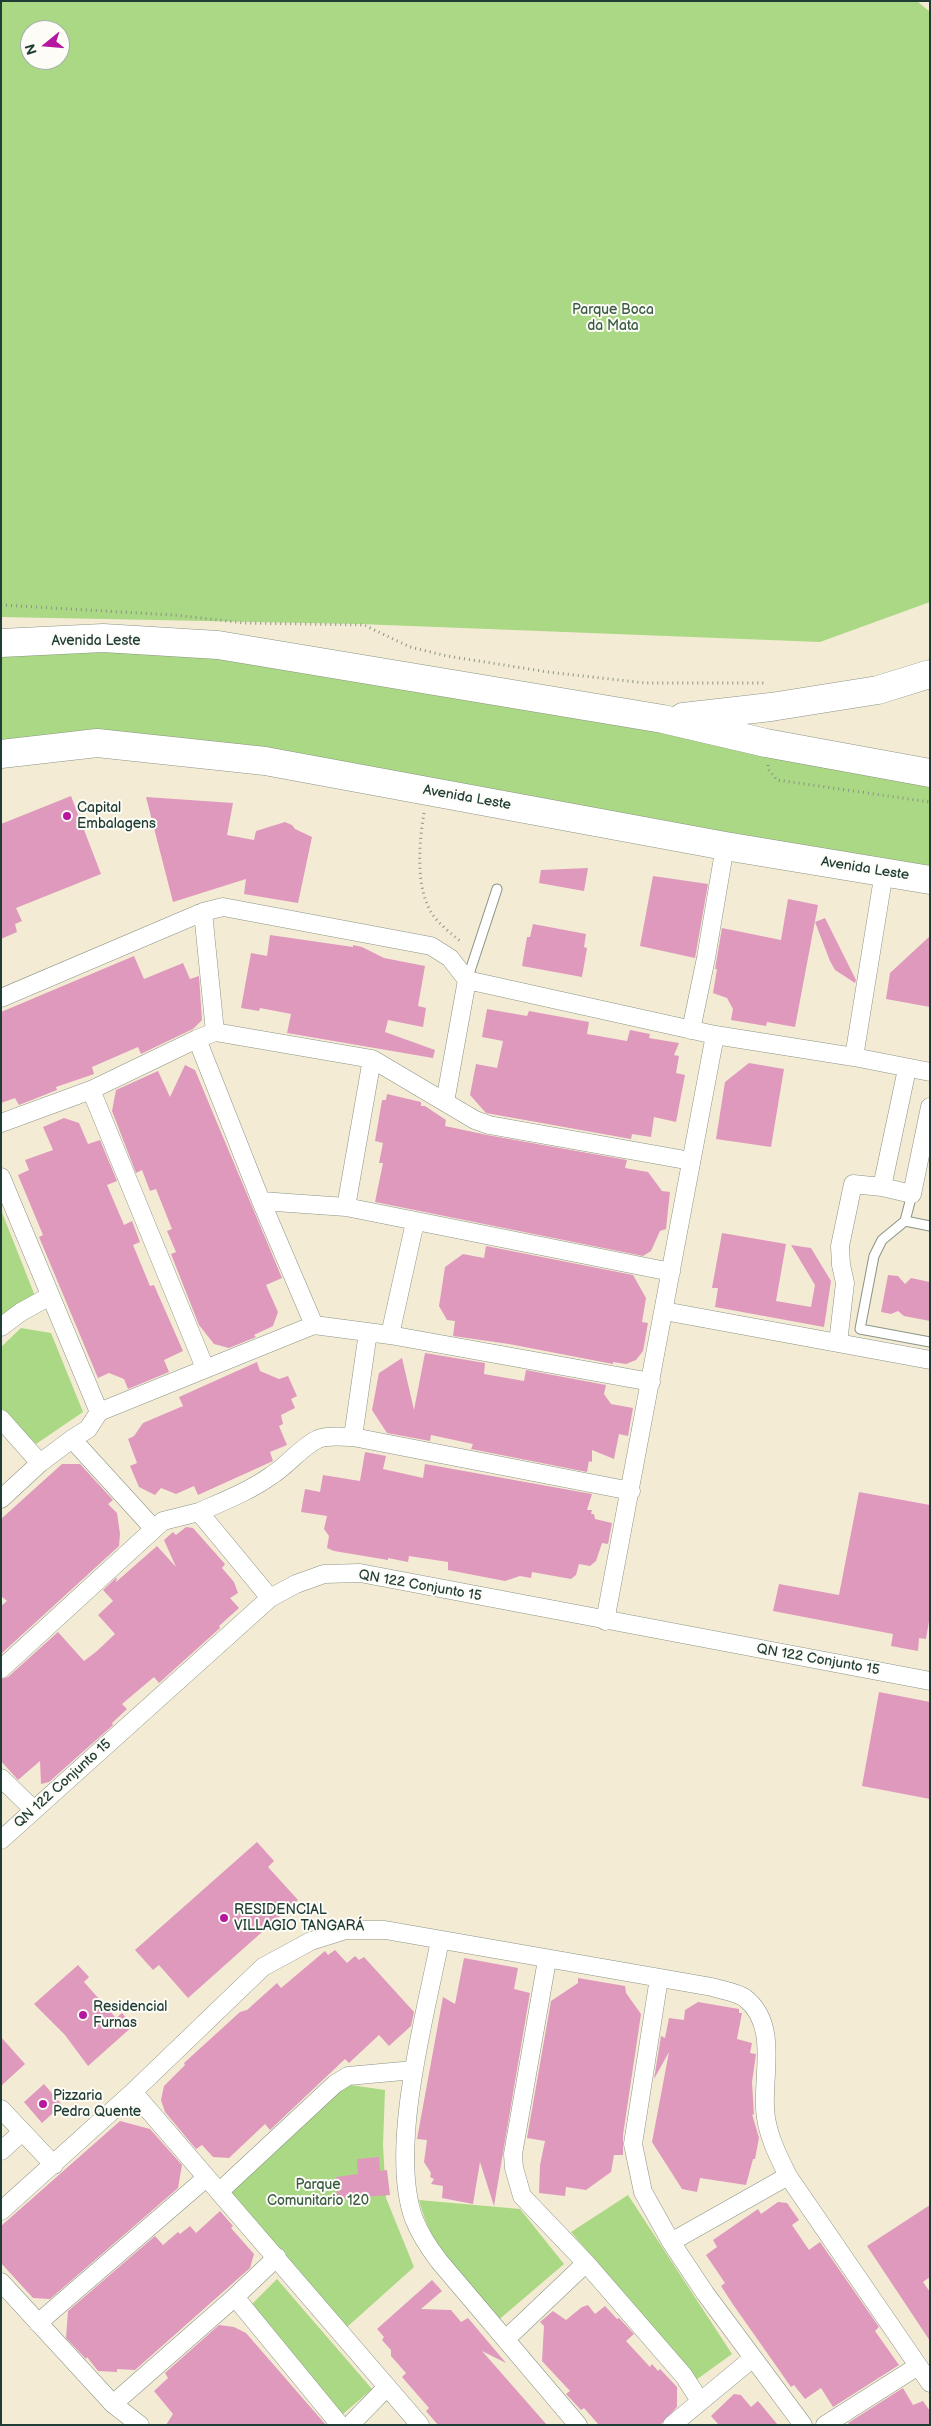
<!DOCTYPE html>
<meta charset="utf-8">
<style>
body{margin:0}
#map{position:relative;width:931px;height:2426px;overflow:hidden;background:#f4ebd5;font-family:"Balsamiq Sans",sans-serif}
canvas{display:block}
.frame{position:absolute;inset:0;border:2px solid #1f3d34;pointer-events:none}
.north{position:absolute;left:20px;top:20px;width:50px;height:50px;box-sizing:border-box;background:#fdfcf7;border:1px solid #a4b0a9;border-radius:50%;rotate:253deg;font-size:14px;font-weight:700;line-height:20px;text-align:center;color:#1f3d34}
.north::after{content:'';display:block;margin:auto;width:18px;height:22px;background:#b5179e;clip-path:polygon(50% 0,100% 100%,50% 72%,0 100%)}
</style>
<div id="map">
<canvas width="931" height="2426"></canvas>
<div class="frame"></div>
<div class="north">N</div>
</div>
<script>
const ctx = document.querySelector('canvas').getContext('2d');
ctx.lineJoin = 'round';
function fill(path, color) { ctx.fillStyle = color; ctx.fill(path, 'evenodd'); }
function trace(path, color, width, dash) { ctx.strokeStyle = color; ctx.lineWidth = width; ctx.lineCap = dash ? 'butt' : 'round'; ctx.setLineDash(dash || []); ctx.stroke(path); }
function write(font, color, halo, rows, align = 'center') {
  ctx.font = font + ' "Balsamiq Sans",sans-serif'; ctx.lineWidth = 4; ctx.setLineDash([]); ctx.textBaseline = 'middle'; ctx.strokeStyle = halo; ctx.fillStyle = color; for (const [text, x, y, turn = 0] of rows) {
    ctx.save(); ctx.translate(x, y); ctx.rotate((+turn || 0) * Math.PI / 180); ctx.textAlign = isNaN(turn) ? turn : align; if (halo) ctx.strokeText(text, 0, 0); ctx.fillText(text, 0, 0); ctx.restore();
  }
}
fill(new Path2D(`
 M1,1H917L930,12V602L820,642L360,624L1,617ZM30,30H60V60H30Z
 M1,641L217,647L930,781V882L265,760L1,747Z
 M1,1210L35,1296L1,1317Z
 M21,1328L51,1333L83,1412L36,1444L1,1408V1347Z
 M344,2084L385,2090L383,2145L386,2198L414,2267L346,2328L225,2189Z
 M628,2195L732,2354L696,2380L571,2232Z
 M419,2200L520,2209L564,2264L495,2323C463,2284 432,2250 419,2200Z
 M277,2279L372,2389L336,2420L247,2309Z`), '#abd884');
fill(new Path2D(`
 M71,796L101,874L16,908L22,921L15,924L17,932L1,939V824Z
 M146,797L233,803L227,835L254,840L256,831L285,822L292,825L295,829L312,837L298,903L244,894L246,879L173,902Z
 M588,868L584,891L539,883L541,870Z
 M653,876L708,884L695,958L640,946Z
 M788,899L818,905L795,1027L767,1022L766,1026L731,1020L733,1009L727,998L713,993L717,969H715L722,928L781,940Z
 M825,918L856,980L855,983L835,970L830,961L815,922Z
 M533,924L586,934L584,947L587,948L582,977L522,966L527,937H530Z
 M270,935L353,947V945L362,947L384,958L425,966L418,1006L426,1008L423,1027L388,1020L385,1032L435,1050L433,1058L287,1033L291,1014L260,1008L259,1011L241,1008L251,953L267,956Z
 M930,936V1007L886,999L890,973Z
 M134,956L144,979L183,963L190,979L199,976L202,1020L193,1029L149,1050L141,1054L138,1047L92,1067L94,1074L56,1087L57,1090L19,1105L15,1098L1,1103V1012Z
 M487,1009L527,1016L529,1011L589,1022L587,1034L627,1041L630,1030L650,1034L649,1038L679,1043L674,1055L679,1056L676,1073L685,1075L676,1122L654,1117L651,1137L632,1134L631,1139L486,1113L470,1095L476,1064L497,1068L503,1041L482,1037Z
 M749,1063L784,1069L771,1147L716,1139L725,1082Z
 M185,1065L195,1070L282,1278L266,1285L278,1312L273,1326L254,1335L256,1337L229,1348L214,1344L199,1325L171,1254L176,1252L167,1231L172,1229L156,1189L150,1191L142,1170L136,1173L112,1111L116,1090L158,1071L170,1097Z
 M387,1094L421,1102V1106H425L446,1120L445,1126L487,1135L627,1160L625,1168L648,1172L662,1191L670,1192L666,1229L660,1231L651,1251L643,1256L375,1202L383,1163H379L383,1143L375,1141L382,1100H386Z
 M64,1118L79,1123L88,1144L100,1140L117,1181L107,1185L124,1225L132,1221L140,1242L133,1245L150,1286L154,1285L183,1351L164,1360L169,1372L128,1389L124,1379L109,1373L98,1378L39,1237L43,1235L18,1175L29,1170L25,1160L53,1150L43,1127Z
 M722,1233L786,1244L776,1301L811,1307L815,1285L791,1245L811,1248L831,1281L824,1327L715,1307L718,1288H712Z
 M486,1246L633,1275L646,1298L642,1322L648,1323L643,1351L636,1360L626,1364L613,1362V1364L509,1344L453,1336L455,1321L447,1320L439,1306L445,1267L463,1254L484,1258Z
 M888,1275L898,1276L905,1284L911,1278L930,1282V1321L904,1316L898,1311L891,1314L881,1312Z
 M425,1353L485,1363L484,1374L524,1381L526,1370L606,1385L604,1394L611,1404L633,1408L628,1436L619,1434L614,1459L592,1450V1462L589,1461L587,1472L471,1449L473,1444L431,1435L430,1441L387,1433L372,1410L379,1373L402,1358L414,1410Z
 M257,1362L260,1371L279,1379L288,1376L297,1396L291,1399L295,1408L281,1415L283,1424L279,1426L287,1445L270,1452L273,1461L198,1495L194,1486L176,1494L161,1488L155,1495L139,1487L130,1466L137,1463L128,1439L134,1436L143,1423L183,1406L179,1397Z
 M365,1452L386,1456L383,1469L423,1478L425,1464L592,1494L587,1510H592L591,1514H594L595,1519L612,1523L608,1544L602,1543L596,1561L590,1566L579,1564L576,1575L571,1579L532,1572L531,1578L520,1576L505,1581L448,1570V1562L409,1556L408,1562L388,1558V1560L334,1551L327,1548L329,1536L324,1529L327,1516L301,1512L305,1489L320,1492L323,1475L360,1481Z
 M62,1464H80L113,1500L108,1504L117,1513L120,1534L119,1546L1,1654V1606L7,1601L1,1596V1519Z
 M859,1492L930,1505V1615L926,1639L919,1638L918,1651L891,1646L893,1634L773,1611L779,1584L839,1595Z
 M186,1527L193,1528L225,1564L222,1568L234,1582L238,1593L230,1598L239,1608L219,1626L220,1628L159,1683L154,1677L122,1704L127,1709L112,1723L113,1725L49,1782L41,1784L40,1761L18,1780L1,1761V1679L8,1677L58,1632L84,1661L97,1651L115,1634L98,1615L113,1601L103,1590L117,1577L116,1582L157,1546L176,1567L164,1540L173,1532L176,1535Z
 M879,1692L930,1702V1799L862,1786Z
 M257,1842L274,1861L268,1867L298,1900L188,1998L159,1965L153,1970L135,1950Z
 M335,1950L347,1963L355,1956L359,1960L364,1957L414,2012L411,2026L389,2046L379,2035L349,2063L345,2059L270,2130L265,2124L229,2158L213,2157L202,2145L196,2149L165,2112L161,2100L164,2086L185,2065L184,2063L240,2012L247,2010L277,1983L281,1988L325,1951L328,1955Z
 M464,1958L518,1968L514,1989L530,1993L494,2206L480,2162L473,2204L442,2198L443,2186L431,2184L434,2179L430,2177L431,2173L424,2162L427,2140L417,2139L443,1997L455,2004Z
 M78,1965L89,1977L84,1982L116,2018L122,2013L133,2026L88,2066L65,2035L34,2004Z
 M578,1978L625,1986L626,1993L641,2014L623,2135V2155H614L611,2172L586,2190L566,2187L565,2196L539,2193L540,2165L545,2141L527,2138L551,2001L578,1983Z
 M698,2002L739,2009V2013H742L737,2039L752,2043L750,2053L756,2054L752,2082L754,2115L752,2114L759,2138L755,2159H753L746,2185L700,2178L697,2192L682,2189L652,2142L669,2052L654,2079L661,2036L665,2038L669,2018L684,2020L685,2010Z
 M1,2037L25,2064L1,2086Z
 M44,2084L62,2105L42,2123L24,2102Z
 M120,2121L150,2129L182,2165L178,2188L50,2299L33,2298L1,2263V2226Z
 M379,2157L380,2171L387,2170L390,2195L337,2199L336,2177L358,2174L357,2159Z
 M778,2202L787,2203L799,2220L792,2225L809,2250L820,2242L879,2327L875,2331L899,2365L833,2407L821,2388L805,2399L794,2385L791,2387L732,2303L721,2286L725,2283L706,2255L717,2247L713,2240L758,2209L761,2214Z
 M930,2205V2277L923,2282L930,2292V2341L867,2246Z
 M220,2211L233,2226L231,2228L254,2254L250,2268L135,2370L117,2369V2372L98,2371L87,2357L86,2359L66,2338L68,2311L155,2236L163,2245L178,2232L180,2234L190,2226L196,2233Z
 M432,2280L442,2291L421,2309L451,2310L461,2322L468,2318L506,2363L482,2351L547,2425H438L426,2411L429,2408L402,2377L406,2373L391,2356V2350L382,2340L384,2337L377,2329Z
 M588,2305L595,2314L605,2306L617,2319L619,2318L634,2334L626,2341L650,2367L652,2364L658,2371L660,2369L677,2387V2407L660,2425H599L584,2408L581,2410L566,2394L570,2391L542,2361L544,2326L540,2322L553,2311L566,2320L582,2307Z
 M219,2325L234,2327L246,2333L326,2425H166L173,2414L154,2391L168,2378L165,2373Z
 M903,2388L913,2405L923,2401L930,2411V2425H850L848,2423Z
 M734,2394L741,2395L751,2407L758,2401L778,2425H719L711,2416Z`), '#df99bd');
const lane = new Path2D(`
 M467,980L497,889
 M912,1194L905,1221L930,1226
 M905,1221L882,1240L874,1256L860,1329L930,1342`);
const street = new Path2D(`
 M1,998L203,912L223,907L431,946L450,958L467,980L715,1035L605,1621
 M691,1030L706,958L725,846
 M215,1032L372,1059L475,1120L489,1125L691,1161
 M715,1035L854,1057L930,1072
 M197,1039L261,1201L314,1325L390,1335L651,1382
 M854,1057L884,872
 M91,1090L205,1368
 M445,1102L467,980
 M1,1123L91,1090L197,1039L215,1032L203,912
 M1,1177L99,1412
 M882,1187L907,1069
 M261,1201L346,1207L671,1272
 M346,1207L372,1059
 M664,1311L930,1360
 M1,1327L21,1312L50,1296
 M390,1335L415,1222
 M838,1343L845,1283L841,1265L840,1246L853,1184L882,1187L912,1194L930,1107
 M1,1419L40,1463L72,1439L154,1529L163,1521L199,1512L270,1598
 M353,1437L368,1332
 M72,1439L88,1429L99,1412L314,1325
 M1,1499L40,1463
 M199,1512C224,1501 250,1491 272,1475C288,1465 301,1447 318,1439C328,1435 342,1437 353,1437L631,1491
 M1,1669L154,1529
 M1,1778L34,1810
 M1,1840L270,1598L296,1584L324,1574L360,1573L930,1681
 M440,1940C426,2013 388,2149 414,2219C420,2234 429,2248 439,2261L578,2425
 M547,1960L513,2154L514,2168L522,2196L586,2263L684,2376L700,2401
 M659,1978L633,2144L643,2192L671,2242L705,2293L803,2425
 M133,2092L420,2425
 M1,2109L54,2165
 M1,2151L22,2132
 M219,2192L335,2084L348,2076L414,2070
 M1,2211L133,2092L263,1967L311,1941L346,1930H385L712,1987C721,1990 737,1992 745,1998C778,2024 763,2072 765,2108C766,2132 777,2154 788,2176L930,2383
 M671,2242L788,2176
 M1,2282L113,2404L140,2425
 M235,2297L340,2425
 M38,2323L206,2178
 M506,2339L586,2263
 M113,2404L235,2297L277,2257
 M350,2425L387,2387
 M672,2425L753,2358
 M825,2425L918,2366`);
const primary = new Path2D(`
 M1,643L103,638L218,645L663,719L766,743L930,773
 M683,717L771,707L878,690L930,674
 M1,754L97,743L265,761L725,846L930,880`);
trace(lane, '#8a9484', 11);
trace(street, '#8a9484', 19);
trace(primary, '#8a9484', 29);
trace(new Path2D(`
 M1,605L174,615L245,623L364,625L410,647L447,656L548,672L645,683H765
 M768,765V769L777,780L930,802
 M424,813C419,842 415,890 433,915C440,925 452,934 461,942`), '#8a9484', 3, [1, 4]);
trace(lane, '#fff', 9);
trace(street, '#fff', 18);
trace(primary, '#fff', 28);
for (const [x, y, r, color] of [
 [67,816,5,"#b5179e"],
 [224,1918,5,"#b5179e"],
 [83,2015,5,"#b5179e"],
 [43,2104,5,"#b5179e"]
]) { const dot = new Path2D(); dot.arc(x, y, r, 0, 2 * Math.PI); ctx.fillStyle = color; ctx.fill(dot); trace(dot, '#fdfcf7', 2); }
write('14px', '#3b5c44', '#fdfcf7', [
 ["Parque Boca",613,310],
 ["da Mata",613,326],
 ["Parque",318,2185],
 ["Comunitario 120",318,2201]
]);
write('14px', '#1f3d34', '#fdfcf7', [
 ["Avenida Leste",96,641],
 ["Avenida Leste",467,798,10],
 ["Avenida Leste",865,869,9],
 ["QN 122 Conjunto 15",420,1586,10],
 ["QN 122 Conjunto 15",818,1660,10],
 ["QN 122 Conjunto 15",63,1784,-42]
]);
write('14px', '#1f3d34', '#fdfcf7', [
 ["Capital",77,808],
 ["Embalagens",77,824],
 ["RESIDENCIAL",234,1910],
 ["VILLAGIO TANGARÁ",234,1926],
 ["Residencial",93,2007],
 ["Furnas",93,2023],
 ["Pizzaria",53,2096],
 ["Pedra Quente",53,2112]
], 'left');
</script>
